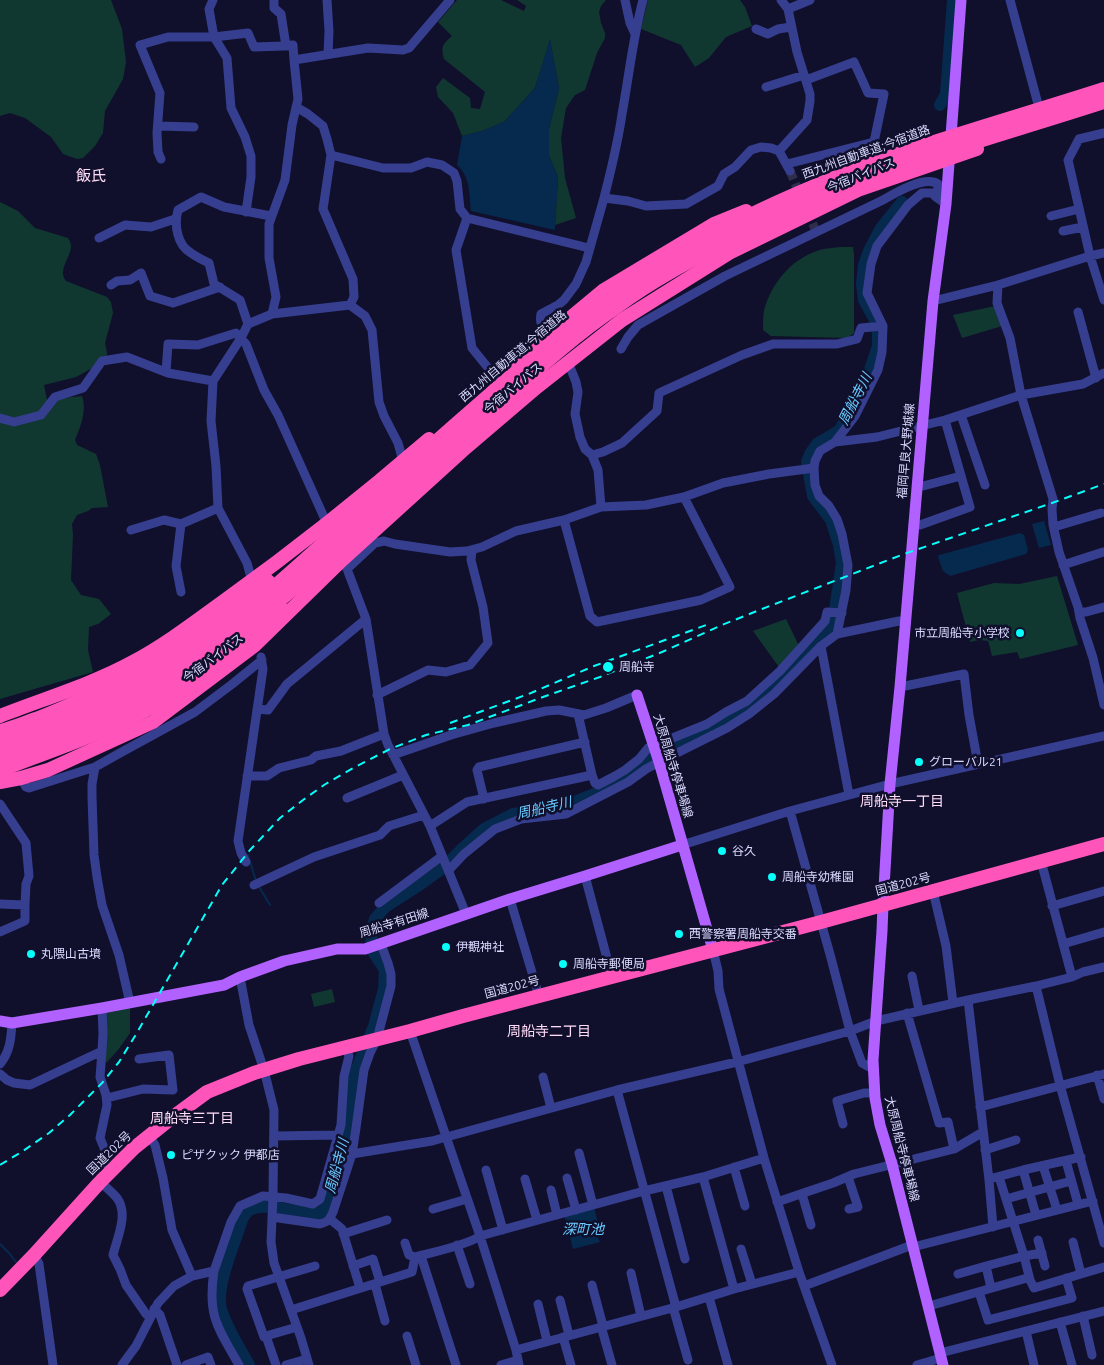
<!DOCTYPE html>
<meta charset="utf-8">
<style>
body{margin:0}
canvas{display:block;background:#100f2c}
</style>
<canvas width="1104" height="1365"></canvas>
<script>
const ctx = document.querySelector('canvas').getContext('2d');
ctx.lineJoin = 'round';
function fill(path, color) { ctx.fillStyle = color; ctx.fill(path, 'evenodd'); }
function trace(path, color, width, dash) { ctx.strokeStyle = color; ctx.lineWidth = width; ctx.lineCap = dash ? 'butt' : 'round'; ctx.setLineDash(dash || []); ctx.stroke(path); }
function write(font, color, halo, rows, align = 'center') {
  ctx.font = font + ' Ubuntu,"Noto Sans JP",sans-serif'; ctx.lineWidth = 5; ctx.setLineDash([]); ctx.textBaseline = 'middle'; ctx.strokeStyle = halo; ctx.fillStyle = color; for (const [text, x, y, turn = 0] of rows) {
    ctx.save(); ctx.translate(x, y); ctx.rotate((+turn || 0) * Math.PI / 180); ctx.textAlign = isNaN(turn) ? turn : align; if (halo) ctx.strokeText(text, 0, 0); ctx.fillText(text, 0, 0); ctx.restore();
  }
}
fill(new Path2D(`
 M0,0H111L122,29L126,62L123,79L105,111L103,133L95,146L83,158L77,159L63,154L51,137L25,118L10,113L0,116Z
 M457,0H501L524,11L526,6L517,0H606L601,6L599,12L601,23L605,33V38L597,53L585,90L575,95L566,108L561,138L565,178L576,218L555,225L558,177L549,156V129L559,88L550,40L535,88L504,122L482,131L462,136L453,113L438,97L436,87L443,78L470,98L471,108L480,109L485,92L444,59C441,46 442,45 452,36L438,22Z
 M648,0H740L745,7L752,26L726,37L709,58L695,67L681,45L641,29Z
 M0,202L18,211L35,228L68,238C79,252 55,267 66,281L107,297L111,302L113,313L105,343L107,353L106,358L103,362L76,377L44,385L47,400L82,396C87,411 81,425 75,440L77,445L96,454L100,465L108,507L92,508L88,511L77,515L72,524L73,535L71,580L81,595L99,599L111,614L98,624L89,627L88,650L93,672L0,699Z
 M840,247H853L854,255V333L847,338L771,336L763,330C763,324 763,317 764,311C771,282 795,255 824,249C829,248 835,248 840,247Z
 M995,306L1002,326L962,338L953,315Z
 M1057,576L1078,645L1020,659L1017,652L992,656L989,644L988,641L979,640L970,642L957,593L994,583L1019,584Z
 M786,619L799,646L779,667L753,631Z
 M332,989L335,1002L314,1007L311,994Z
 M130,1003V1033L118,1050L106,1063L102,1009Z`), '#113731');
fill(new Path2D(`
 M550,39L559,88L549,129V156L558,177L555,230L471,211C469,194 471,178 457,165L462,136L482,131L504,122L535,88Z
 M1044,521L1051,545L1039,548L1032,524Z
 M1020,533L1024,535L1028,550L1026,554L950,576L943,571L938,557L939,555Z
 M594,1207L601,1236L598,1237L600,1242L573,1249L564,1214Z`), '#06294e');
trace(new Path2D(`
 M248,855L256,881
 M258,885L270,905
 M0,1244L9,1253L16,1262`), '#06294e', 2);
trace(new Path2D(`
 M940,105L946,94L953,0
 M249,1365C241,1350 221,1319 220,1303C218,1281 236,1239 243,1217C245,1215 246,1213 248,1211C263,1200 301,1214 319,1214L327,1206L346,1136L354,1075L374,1026L384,989L385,970L372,950L371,933L375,919L385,907L418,886L443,868L461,850L484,829L513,814L565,806L594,794L615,783L640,767L662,750L713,728L745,708L790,671L833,623L842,563L839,545L831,520L813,496L807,462L810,454L817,444L839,431L858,399L866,382L878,346V333L875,320L864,300L862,284L864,265L869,251L881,228L902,202`), '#06294e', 12);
trace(new Path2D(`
 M790,171L801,197
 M807,211L816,231`), '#2e2d4c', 9, [9, 4.5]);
trace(new Path2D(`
 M213,0L209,9L214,37L227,58L231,108L245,137L251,156V177L246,212
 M274,0V8L281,14L286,46
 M327,0L329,31L328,54
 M625,0L630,23L635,34
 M1010,0L1038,104
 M788,9L810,0
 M756,29L768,34L778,29L791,27
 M766,87L804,75
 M296,107L308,114L323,126L327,139L331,155L323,209L353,279L354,297L350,305
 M158,126L194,127
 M1104,133L1079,139L1068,160L1090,256L1104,300
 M779,151L807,120L810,101V94L797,52L788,9L781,0
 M331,155L383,168H411L427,162L442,165L454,173L457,181L460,209L467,218L589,248
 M161,159L158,152L157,133L160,93L140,45L168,37H214L248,33L254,47L284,46L293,45L294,60
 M787,164L874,142L884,94L868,93L854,62L806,80
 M604,198C611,170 618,143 622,114C629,76 633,37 643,0
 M1051,216L1079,209
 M467,218L456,250L472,348L489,369L498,379
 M1063,231L1083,227
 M99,238L125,225L151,227L175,219
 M111,285L117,281L130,280L141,273L150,296L173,303L220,287
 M998,285L997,303L1010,338L1021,395L1053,499L1052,509L1053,525L1059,552L1078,607L1080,618L1093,658L1104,705
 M933,301L998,285L1090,256L1104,253
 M1078,312L1096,378
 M272,314L276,297L269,258V224L285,180L292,125L298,99L294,60L368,48L403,50L409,48L450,0
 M248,324L240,300L214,284L209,263C203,260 196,257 191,253C177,245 174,225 178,210L201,197L224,207L271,216
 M548,336C543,328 539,324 541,314L558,305L564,300L576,284L586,262L604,198L628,201L646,206L686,204L718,186L724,174L735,167L751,150L761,147L771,148L779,151L790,171
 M621,349L628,337L638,325L725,276L883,200C895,193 925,175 938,184V192L932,193
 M568,362L576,382L578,392L575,414L580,437L585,449L592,455L598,470L601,507
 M166,372L168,344L198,345L236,333L246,344L264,390L278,415L328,526
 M961,415L985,485
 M0,418L14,422L41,415L55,397L83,388L102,361L127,357L168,373L213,381
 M835,442L877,437L945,420L1021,395L1083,384L1104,373
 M592,455L603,452L622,443L657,411L659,393L742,355L773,344H837L857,339L861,328L883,326
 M917,486H923L961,476
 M564,520L590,616L597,622L701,600L730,587L684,497
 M913,525H920L970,507L945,420
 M1054,527L1101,513
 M131,530L164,520L181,524
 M341,556L347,569L366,619L384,734L388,745L430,826L466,914
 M1063,565L1103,552
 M347,569L375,543L384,541L395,544L450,552L467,551L482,547L516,531L564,520L601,507L646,505L684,497L723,483L769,474L814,468
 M252,581L247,563L218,508L216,466L211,421L213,381L241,338L248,324L272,314L350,305L365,316L372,330L379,402L384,416L398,443L403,461
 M181,592L176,566L181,524L218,508
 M1079,612H1086L1104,607
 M837,634L899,621H905
 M821,646L849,795
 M900,687L964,674L969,715L978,764
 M377,695L428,670L446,672L470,665L488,643L483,607L471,560L472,550
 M257,709L268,710L287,684L366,619
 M393,755L451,735L494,723L546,711L559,710L584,715L606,708L637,695
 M95,767L92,784V797L94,855L97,877L102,905L119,955L130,1003
 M592,775L595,783L598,785L615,776L625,770L639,759L648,748L707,724L726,712L747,701L780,671L825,621L827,612L842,613
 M247,776H267L279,768L311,760L316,756L341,751L384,734
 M21,778L26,787L29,788L95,767L120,753L195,712L231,685L262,660
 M347,798L403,775
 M484,799L477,770L479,767L585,742
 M0,804L26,843L29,876L26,884L25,905
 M790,811L831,958L850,1031L862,1063L873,1069
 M430,826L467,802L592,775L578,714
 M682,845L790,811L890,784L1104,736
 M1041,861L1072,977
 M246,862L241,853L238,841L263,669L261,657
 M449,870L464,854L495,829L521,819L566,814L628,782L646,769L659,762L727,728L749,714L774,694L821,646L837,634L846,590L848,565L842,534L837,519L829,506L819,496L815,485L814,468L815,461L820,451L835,442L855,416L878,370L882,352L883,326L867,293L871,264L877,246L908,205L922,193H932L936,197L946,204
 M585,876L612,977
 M254,885L314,857L380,835L389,826L424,815
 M933,891L946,946L953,1003
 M510,899L539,996
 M379,903L442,856
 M0,904L25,905V921L0,932
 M1052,906L1104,891
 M1063,944L1104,932
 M713,950L718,971L719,989L764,1158L799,1272L832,1365
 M912,976L919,1010
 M240,977L249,1025L264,1070L274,1110L273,1196L271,1242L274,1263L301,1338L309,1365
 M1036,986L1060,1085L1104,1243
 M968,1000L989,1180L993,1227
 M907,1013L939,1123L948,1122L954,1149
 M410,1031L480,1236L516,1350L519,1365
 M102,1051L100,1077L106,1095L107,1105L100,1138C106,1150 107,1161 108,1174
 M0,1064C10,1052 11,1039 12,1023
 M0,1074L7,1080L14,1083L30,1085L102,1051L103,1033L102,1008
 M1097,1075L1104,1099
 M543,1077L551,1108
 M617,1090L676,1307
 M107,1098L143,1089L173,1090L169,1055L139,1059
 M980,1107L1104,1074
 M843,1124L837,1101L864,1093H875
 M149,1136L155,1145L163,1178L172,1230L192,1276
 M274,1136L338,1135
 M985,1150L1016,1140
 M579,1153L593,1205
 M352,1154L432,1141L617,1090L737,1062L850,1031L876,1021L968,1000L1036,986L1072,977L1083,972L1104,967
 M1066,1161L1078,1204
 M1043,1166L1057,1210
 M734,1167L745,1206
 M486,1170L503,1230
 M1023,1170L1036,1215
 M703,1177L734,1289
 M848,1177L858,1207L849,1209
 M999,1177L1024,1256L1042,1253
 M567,1178L576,1210
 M993,1178L1023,1170L1081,1157
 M525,1179L537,1220
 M100,1182C106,1187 112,1192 117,1198C129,1214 117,1238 113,1255L120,1269L126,1285L146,1314L150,1317
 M666,1186L685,1259
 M551,1190L557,1215
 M802,1194L811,1225
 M1006,1199L1071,1181
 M777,1202L833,1183L854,1174L954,1149L983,1132
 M433,1209L467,1199
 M272,1217L320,1224C328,1222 330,1219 333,1212L352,1154L356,1128L364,1070L370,1053L377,1039L391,986V974L388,963L381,944
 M330,1219L342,1229L360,1288
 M343,1234L387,1220
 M1038,1240L1045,1266
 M1073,1242L1081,1274
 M405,1243L409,1255L415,1257C430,1253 468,1245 480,1236L644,1191L703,1177L764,1158
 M457,1245L470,1284
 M913,1247L1093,1201
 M741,1249L752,1284
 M34,1255L39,1264L53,1365
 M421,1256L456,1365
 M353,1266L373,1259L380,1282
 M214,1271C207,1316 218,1328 239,1365
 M631,1273L641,1316
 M958,1274L986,1266
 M375,1284L385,1321
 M592,1285L603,1326
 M804,1286L912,1245
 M991,1288L986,1266L1024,1256L1030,1280
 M979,1292L988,1320L1072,1298L1066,1278
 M709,1297L728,1365
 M560,1300L569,1335
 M538,1304L547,1341
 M929,1306L1027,1278L1030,1280L1034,1288L1104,1267
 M673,1307L688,1360
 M154,1309L160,1315L177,1365
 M291,1310L412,1272L415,1257
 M1083,1316L1092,1355
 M1060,1322L1072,1365
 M601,1326L612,1365
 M1026,1331L1034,1365
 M266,1336L297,1327
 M407,1336L416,1365
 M563,1337L571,1365
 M516,1350L676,1307L734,1289L799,1272
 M940,1353L1104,1311
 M122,1365L136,1346L158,1303L174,1286L192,1276L214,1271L231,1222L240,1206L263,1196L286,1198L313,1204L320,1199L341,1125L344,1076L349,1056L346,1048
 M186,1365L208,1357L211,1365
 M276,1365L266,1336L264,1337L247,1289L248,1286L315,1266
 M286,1365L307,1359
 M501,1365L518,1360
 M917,1365L941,1358`), '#363e8f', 9);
trace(new Path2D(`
 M637,695L659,762L713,950
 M0,1021L12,1023L102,1008L208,988L224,985L240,977L284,961L337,949H365L510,899L585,876L682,845
 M943,1365L892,1164L880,1125L875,1098L873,1060L882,931L883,905L890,784L900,687L933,301L946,204L961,0`), '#b161ff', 11);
trace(new Path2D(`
 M515,364L604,290L714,224L746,211
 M0,716C43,699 93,684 133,662C165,645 195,622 224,601C295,550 363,496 429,439
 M0,782L21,778L48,770L153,722L254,646L342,560L462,451L537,387L622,320L729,253L858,190L977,149
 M0,1290L34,1255L100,1182L134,1148L169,1120L207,1092L254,1073L299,1059L410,1031L463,1016L821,922L1104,844`), '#f5b', 14);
trace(new Path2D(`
 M450,723L531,693L594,666L709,624
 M0,1165L23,1151L49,1133L70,1115L102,1083L119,1062L135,1036L222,885L250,850L280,818L303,800L324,785L355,767L390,749L426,735L468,725L543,697L600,677L662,652L722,625L762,609L904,554L1052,503L1104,484`), '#06fffa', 2, [8, 6]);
trace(new Path2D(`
 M0,731C12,728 24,723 36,719C121,687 196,635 268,581
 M0,745C73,724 142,688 204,643C262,601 314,551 368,503C405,469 442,436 480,403C523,365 566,329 612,296C699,234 798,189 898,154C966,131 1036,111 1104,89
 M0,757C111,724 206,664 293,589C327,559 360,527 394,496C431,463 469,430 507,397C542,365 578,333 618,306C653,280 692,260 730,240C771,219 812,199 855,183C937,152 1021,129 1104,102
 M0,770C49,752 98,735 144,711C195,684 240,647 282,609`), '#f5b', 14);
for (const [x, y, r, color] of [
 [1020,633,5,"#06fffa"],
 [608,667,6,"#06fffa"],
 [919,762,5,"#06fffa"],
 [722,851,5,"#06fffa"],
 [772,877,5,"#06fffa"],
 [679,934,5,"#06fffa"],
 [446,947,5,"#06fffa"],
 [31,954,5,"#06fffa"],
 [563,964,5,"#06fffa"],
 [171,1155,5,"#06fffa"]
]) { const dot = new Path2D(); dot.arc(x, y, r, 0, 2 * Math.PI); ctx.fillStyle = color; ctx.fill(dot); trace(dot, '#100f2c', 2); }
write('12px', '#dadaff', '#100f2c', [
 ["西九州自動車道;今宿道路",866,152,-20],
 ["今宿バイパス",861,175,-22],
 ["西九州自動車道;今宿道路",513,356,-40],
 ["今宿バイパス",513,388,-40],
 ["福岡早良大野城線",906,451,-85],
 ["今宿バイパス",213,658,-37],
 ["大原周船寺停車場線",673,766,73],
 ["国道202号",903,884,-15],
 ["周船寺有田線",394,923,-17],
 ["国道202号",512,987,-15],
 ["大原周船寺停車場線",902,1149,76],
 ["国道202号",109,1153,-44]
]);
write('12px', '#dadaff', '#100f2c', [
 ["市立周船寺小学校",1010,633,"right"],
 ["周船寺",619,667],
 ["グローバル21",929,762],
 ["谷久",732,851],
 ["周船寺幼稚園",782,877],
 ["西警察署周船寺交番",689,934],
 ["伊覩神社",456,947],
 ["丸隈山古墳",41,954],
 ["周船寺郵便局",573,964],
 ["ピザクック 伊都店",181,1155]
], 'left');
write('italic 14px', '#68cbff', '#100f2c', [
 ["周船寺川",855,399,-63],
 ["周船寺川",544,808,-13],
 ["周船寺川",337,1166,-75],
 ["深町池",583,1229]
]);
write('14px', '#ffdcf7', '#100f2c', [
 ["周船寺一丁目",902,801],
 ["周船寺二丁目",549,1031],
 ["周船寺三丁目",192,1118]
]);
write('15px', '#ffdcf7', '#100f2c', [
 ["飯氏",91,176]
]);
</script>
